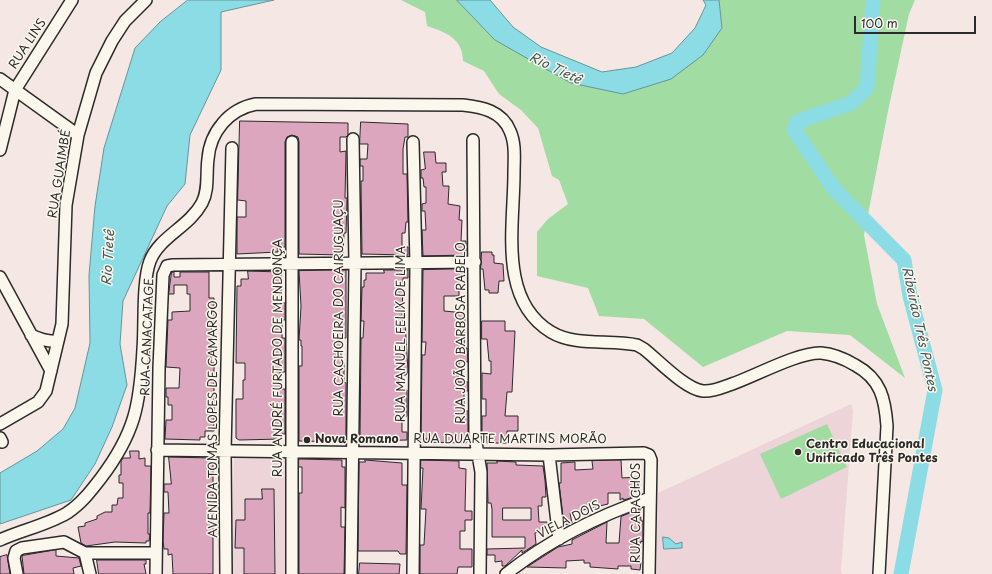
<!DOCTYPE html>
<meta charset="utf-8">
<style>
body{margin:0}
#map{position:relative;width:992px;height:574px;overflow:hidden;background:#f5e7e3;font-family:"Playpen Sans",sans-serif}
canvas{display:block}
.scale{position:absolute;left:854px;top:16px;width:122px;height:18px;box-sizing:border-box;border:2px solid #2b2b2b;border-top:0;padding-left:5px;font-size:12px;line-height:14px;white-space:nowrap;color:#2b2b2b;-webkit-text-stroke:3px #fbf7ec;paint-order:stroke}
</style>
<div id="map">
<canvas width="992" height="574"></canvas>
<div class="scale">100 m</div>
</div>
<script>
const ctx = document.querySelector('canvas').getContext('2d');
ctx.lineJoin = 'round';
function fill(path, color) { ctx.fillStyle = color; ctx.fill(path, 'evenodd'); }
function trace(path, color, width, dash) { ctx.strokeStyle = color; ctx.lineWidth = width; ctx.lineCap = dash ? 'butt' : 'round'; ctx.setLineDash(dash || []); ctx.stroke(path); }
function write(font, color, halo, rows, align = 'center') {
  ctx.font = font + ' "Playpen Sans",sans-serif'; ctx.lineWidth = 3; ctx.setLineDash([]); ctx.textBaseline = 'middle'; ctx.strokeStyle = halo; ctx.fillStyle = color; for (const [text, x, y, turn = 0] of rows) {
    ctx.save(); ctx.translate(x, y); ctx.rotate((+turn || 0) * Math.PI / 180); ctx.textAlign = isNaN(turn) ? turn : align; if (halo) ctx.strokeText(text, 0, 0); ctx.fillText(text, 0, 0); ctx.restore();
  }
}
fill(new Path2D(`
 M851,404L853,411L841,570L842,574H656L658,493Z
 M234,456L285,458L286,574H231Z`), '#edd4d8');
fill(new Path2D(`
 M401,0H457L495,40L623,94L722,28L719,0H915L909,14L888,111L864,235L877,304L905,378L850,335L787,331L703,367L644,319L599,316L588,288L537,276V232L548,219L568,204L559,180L552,176L538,128L521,110L499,94L484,71L463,61C463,38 445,32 427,26L425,12Z
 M827,424L847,467L781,499L760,454Z`), '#a1dca3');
const water = new Path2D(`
 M188,0H274L221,12V70L190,135L185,184L167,206L123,301L120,344L127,385L112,427L95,464L71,500L0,524V473L37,451L63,429L75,408L90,343L89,275L95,206L104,148L135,48L160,22Z
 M457,0H490L513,27L541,47L602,72L636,67L672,53L695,28L706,5L703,0H719L722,28L703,55L671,79L623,94L571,83L537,64L495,40Z
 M663,537L669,538L676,544L682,542V548L664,549Z`);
fill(water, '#8bdce4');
trace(water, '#65959a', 1);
trace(new Path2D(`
 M873,0L867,88L851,103L797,122L794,130L834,189L904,260L910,296L935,390L901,574`), '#8bdce4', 15);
const building = new Path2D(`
 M240,121L348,123V135L346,137H340V152L346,151L345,198H347V201L346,233H344L343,253L342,255L299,254V142L298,137L292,135L287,137L285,142V247H278V252L237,254V217H246V201L238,200Z
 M361,122L408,124V137H405L403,149V174H407L408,222H406L405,233H402V247H408V255L362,254L361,181H363V166H360V159H367L368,144H360Z
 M424,152H435L436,163H446V172H442L443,186H449L448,204L460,206L459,220H462L461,241H466V255L423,256L422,230H426L425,211H422V204L426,203V187H424L423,178H421V170L425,169Z
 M482,252H492V255H494V263L503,264L504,281H499L498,293H489V290H485L483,269H481Z
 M462,269V279H459V296H444V311L465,313L464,348H467L468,362H459L458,382H468V391H464V411H468V441H466V443L427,442V439L421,438L422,355H425L426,342H422L423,270Z
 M346,270V338H341V363H344V382L346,383V442L299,441V366H302V346H301V340H299L301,306L299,271Z
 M384,270H408V278H403L402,321H405L408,371L406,375H399V390H407V416H402V432H407V440L364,441V438L360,439L361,338H363L364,321H361L362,287H364V280H366V273H384Z
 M248,271L281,272V303H285V320H282V338H285V372H280V389H285V434H282V439L239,440L236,438V399H243V380H245V363H236L237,286H241V279H248Z
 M172,272H174V277H180V272H209V298H214V320H211L212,337H214V344H211V363H214V431H205V437H200V440L165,439L166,420H172V405H168V397H166V388H179L180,368L166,367L168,320H172V312L190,311V294H187V285H174V294H169Z
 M482,321H505V331H515L512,392H507L505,416H518V431H507V443H487V437H482V416H486V399H482V373L491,374V361H489L487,339H482Z
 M130,451H139V459L145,458V466H151L150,513H148V534H150L149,541H146V543L115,542L86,546L81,543L78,527L85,526V523L97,519V516L105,512H112V505H117L118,498H123V483H119V475H121V461L123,458H130Z
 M169,457L210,458L213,460V574H173L172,554L168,555V549H164L163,541L164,513H169L168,492H164V484H171Z
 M299,459L342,460V467H345V508L341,507V527H345L344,574H299V493H302V467H299Z
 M365,460L402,463V485H407L406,554H400L398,551H358L359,462H365Z
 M421,460L459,461V468L466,469L465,511H472V520H465V531H460V549H472V567H458L457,574H420V545H424L426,509H421L423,468H421Z
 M621,460L622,478L637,477L639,491L630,492L631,498L623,500V498L620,500V493H608V504L570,513L572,523L564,525L559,483H561V463L575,462V470L593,469L592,461Z
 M497,461L516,462V465L543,466L545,480L546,497H542V506H538L539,522H547V530L535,533L536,544L522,553V550L505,566H502V561L495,562V555H487V549L525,548V537H492V509L491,503H488L487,463H497ZM503,508H531V520H503Z
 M262,489H274L275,574H244V548H235L236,520H245V499H262Z
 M640,509L641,521H643V542L641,541L640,546L639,562H641L640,570L631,569V566H618V569L590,567V563H584V560L566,561V568L527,567L558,547L572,544V540L607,522L606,543H619L621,517Z
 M56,550V556L79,558L81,566L73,568L74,574H24L22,556Z
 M7,555L10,574H0V557Z
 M97,560H146V564H144L146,574H99Z
 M360,563L400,564L399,574H359Z`);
fill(building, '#dba6be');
trace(building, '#2b2b2b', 1);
const minor = new Path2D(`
 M0,79L78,135
 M473,140L475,437L481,472L480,574
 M0,150L15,90L72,0
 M0,277L51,371
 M31,335C41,340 48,342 58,341
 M0,424L38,402L46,391L62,324L66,205L78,135L96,73L112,41L125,21L146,0
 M0,438L2,442
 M157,450L549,455L644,453L649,455L651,460L649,574
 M549,455L559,539
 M0,540C22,530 47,525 67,513C81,504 91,491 101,478C135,433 140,405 143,349C145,326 142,282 150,261C159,237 189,227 202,203C209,190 206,174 208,159C210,132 229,109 256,104L463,105C482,107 502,111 510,131C516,144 514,160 514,173C514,226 498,300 551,332C576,347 610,339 637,345L644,349C658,360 685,389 703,391C713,392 723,387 732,384C755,376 799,352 821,353C833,354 845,359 855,365C881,379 885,399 887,426L879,574
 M85,553L90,574
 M17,574L14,558L16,551L22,548L64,542L85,553H156
 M156,574L159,368L163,275L167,266L173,265L475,262
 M226,574L225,451L232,148
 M292,574V142
 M351,574L355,264L353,139
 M413,574L416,263L413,142
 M506,574C549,540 598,516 650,498`);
trace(minor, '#2b2b2b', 14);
trace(minor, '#fbf7ec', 11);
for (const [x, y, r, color] of [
 [307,440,4,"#2b2b2b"],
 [798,452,4,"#2b2b2b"]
]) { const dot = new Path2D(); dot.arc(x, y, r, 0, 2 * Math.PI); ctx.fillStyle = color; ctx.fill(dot); trace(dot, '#fbf7ec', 1.5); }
write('12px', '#2b2b2b', '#fbf7ec', [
 ["RUA LINS",28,44,-57],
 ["RUA GUAIMBÉ",60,174,-81],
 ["RUA CACHOEIRA DO CAIRUGUAÇU",340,308,-90],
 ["RUA JOÃO BARBOSA RABELO",462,333,-90],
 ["RUA MANUEL FELIX DE LIMA",402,334,-90],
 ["RUA CANACATAGE",148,337,-88],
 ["RUA ANDRÉ FURTADO DE MENDONÇA",279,358,-90],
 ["AVENIDA TOMAS LOPES DE CAMARGO",214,419,-90],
 ["RUA DUARTE MARTINS MORÃO",510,440],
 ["RUA CAPACHOS",637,513,-90],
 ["VIELA DOIS",569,520,-27]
]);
write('bold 12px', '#2b2b2b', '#fbf7ec', [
 ["Nova Romano",315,440],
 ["Centro Educacional",806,445],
 ["Unificado Três Pontes",806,459]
], 'left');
write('italic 13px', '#435759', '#fbf7ec', [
 ["Rio Tietê",555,69,26],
 ["Rio Tietê",109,258,-87],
 ["Ribeirão Três Pontes",919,329,78]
]);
</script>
